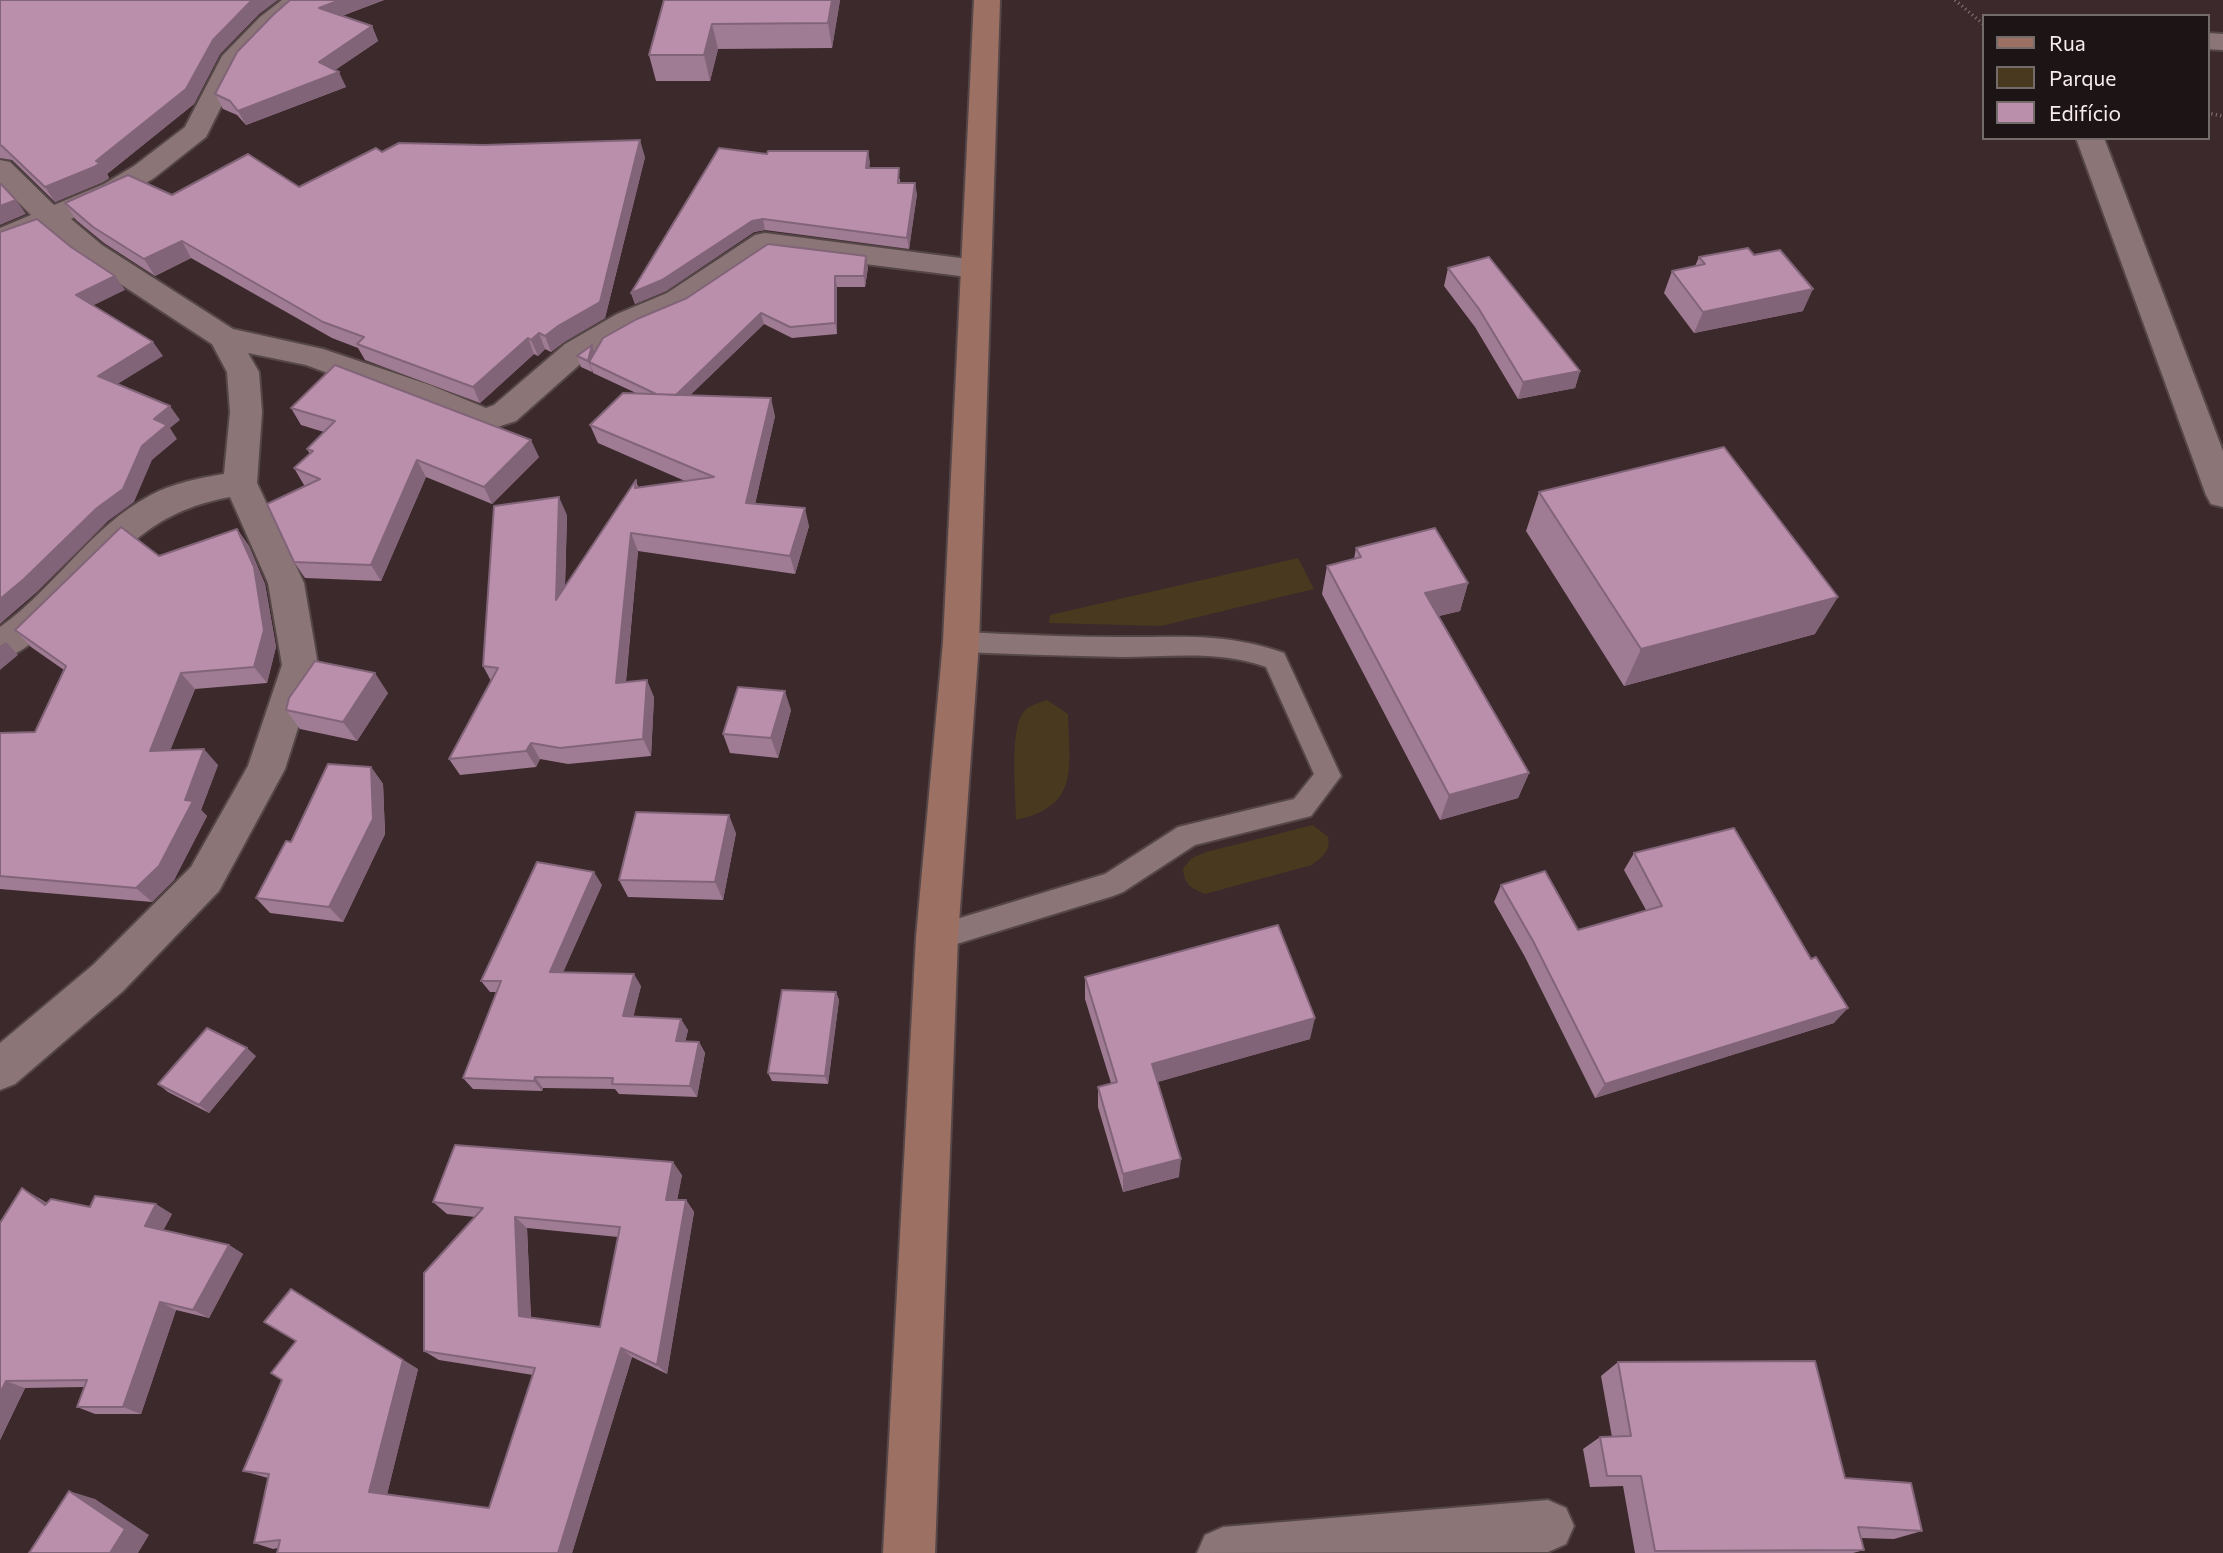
<!DOCTYPE html>
<meta charset="utf-8">
<style>
body{margin:0}
#map{position:relative;width:2223px;height:1553px;overflow:hidden;background:#3b292b;font-family:Commissioner,sans-serif}
canvas{display:block}
.legend{position:absolute;left:1982px;top:14px;width:228px;height:126px;box-sizing:border-box;background:#1d1515;border:2px solid #746b6b;margin:0;padding:9px 12px;list-style:none;font-size:21px;color:#f7ebec}
.legend li{display:flex;align-items:center;gap:14px;height:35px}
.legend b{width:35px;border:2px solid #746b6b}
</style>
<div id="map">
<canvas width="2223" height="1553"></canvas>
<ul class="legend">
<li><b style="height:9px;background:#9c7164"></b>Rua</li>
<li><b style="height:19px;background:#49391f"></b>Parque</li>
<li><b style="height:19px;background:#ba8fac"></b>Edifício</li>
</ul>
</div>
<script>
const ctx = document.querySelector('canvas').getContext('2d');
ctx.lineJoin = 'round';
function fill(path, color) { ctx.fillStyle = color; ctx.fill(path, 'evenodd'); }
function trace(path, color, width, dash) { ctx.strokeStyle = color; ctx.lineWidth = width; ctx.lineCap = dash ? 'butt' : 'round'; ctx.setLineDash(dash || []); ctx.stroke(path); }
fill(new Path2D(`
 M1298,558L1314,589L1161,626L1049,623L1050,615Z
 M1047,700L1068,714C1069,767 1081,806 1016,820C1016,796 1009,731 1023,713C1029,705 1038,703 1047,700Z
 M1313,825L1328,837C1331,851 1322,857 1312,865L1205,894C1191,888 1184,885 1183,868L1192,858L1206,852Z`), '#49391f');
const lane = new Path2D(`
 M961,632C1012,634 1062,637 1113,637C1176,638 1222,631 1284,653L1341,776L1311,816L1195,845L1123,892L1113,896L937,950L927,946L923,937L927,928L1105,874L1178,827L1294,799L1314,774L1266,667C1219,650 1170,657 1122,657C1068,656 1015,654 961,652L952,649L949,642L952,635Z`);
const street = new Path2D(`
 M282,0H311L278,27L242,65L206,137L154,178L124,196L71,219L102,245L233,329L323,349L430,385L486,408L494,405L565,344L617,314L667,293L755,235L765,233L976,260L987,262L991,269L987,276L976,278L770,252L689,307L639,328L587,358L516,421L485,431L306,365L248,353L259,372L262,412L257,483L304,583L318,665L285,769L219,891L123,991L15,1084L0,1090V1043L93,965L191,867L248,766L282,665L268,583L230,497C147,512 119,556 65,612C46,631 26,652 0,660V627C55,588 91,526 151,495C173,483 200,478 224,474L230,412L227,372L212,344L82,259L47,230L0,248V228L31,215L0,184V160L10,162L54,205L104,184L134,166L185,127L222,56L260,17Z
 M2207,33L2223,34V50L2207,49Z
 M2076,138H2104L2223,451V507L2211,504L2206,495Z
 M1548,1500L1566,1508L1574,1526L1566,1544L1548,1552L1197,1553L1205,1535L1223,1527Z`);
const secondary = new Path2D(`
 M974,0H1000L979,642L958,937L935,1553H883L916,937L943,642Z`);
trace(lane, '#554648', 4);
trace(street, '#554648', 4);
trace(secondary, '#554648', 4);
trace(new Path2D(`
 M1955,0L1983,24
 M2207,113L2223,116`), '#897a7b', 3.5, [1, 3.5]);
fill(lane, '#8b7577');
fill(street, '#8b7577');
fill(secondary, '#9c7164');
fill(new Path2D(`
 M0,0L258,15L220,54L194,104L107,174L109,178L103,182L55,202L12,160L0,158Z
 M290,0H384L342,16L372,26L378,41L335,70L346,87L246,125L237,115L223,109L215,94Z
 M664,0H840L832,48L718,49L710,81H656L649,55Z
 M382,152L645,157L605,318L564,342L551,352L545,349L538,356L534,354L480,403L365,360L358,348L332,338L191,258L155,276L104,243L76,220L65,203L299,187Z
 M767,154L870,162L869,168L900,179V183L917,194L909,249L765,230L754,232L666,291L635,304L631,293Z
 M1699,257L1803,311L1694,333L1664,293L1672,271L1695,266Z
 M868,267L865,287H837V334L792,338L764,324L690,395L775,416L755,504L809,526L795,574L638,551L626,682L654,697L651,756L568,764L540,759L536,767L460,775L449,759L491,681L483,666L567,515L565,587L636,480L638,487L685,481L598,443L590,425L636,393L593,373L592,370V372L581,367L577,356L592,345L595,353L603,338Z
 M1448,268L1580,371L1575,388L1518,399L1475,327L1444,286Z
 M291,408L539,457L492,504L426,477L381,581L305,578L294,562L306,485H304L294,468L310,454L307,449L324,432L301,425Z
 M1539,492L1815,634L1624,686L1526,531Z
 M237,529L249,546L265,584L276,647L267,683L195,689L170,750L218,765L201,810L207,816L174,880L152,902L0,889V733L35,732L64,670L31,647L15,630L159,556Z
 M1356,548L1468,583L1460,611L1439,616L1529,773L1518,798L1440,820L1322,594L1327,566L1354,559Z
 M388,693L357,741L300,729L286,710Z
 M791,710L778,758L730,753L723,734Z
 M371,767L383,784L385,834L343,922L270,913L256,898L291,842Z
 M736,833L723,900L628,897L619,880Z
 M1634,853L1834,1023L1595,1098L1525,957L1494,902L1501,885L1578,930L1646,910L1624,870Z
 M602,885L563,972L641,986L633,1016L688,1030L685,1042H699L705,1053L697,1097L619,1094L615,1089L543,1088L542,1091L473,1089L463,1078L496,992H490L481,981Z
 M1085,977L1310,1039L1157,1082L1179,1177L1123,1192L1098,1107V1087L1111,1083L1085,999Z
 M836,992L839,1000L828,1084L772,1081L768,1073Z
 M256,1056L209,1113L168,1092L158,1084Z
 M682,1175L677,1200H686L694,1212L667,1374L632,1357L572,1553H277L278,1548L273,1549L254,1543L268,1478L243,1471L418,1369L387,1494L489,1508L533,1375L439,1360L424,1351L475,1217L447,1214L433,1202ZM527,1228L618,1237L600,1327L531,1318Z
 M39,1198L47,1203L172,1214L163,1230L229,1245L243,1254L209,1318L176,1310L141,1414H95L77,1407L84,1387L25,1388L0,1440V1223Z
 M1618,1362L1845,1478L1922,1531L1894,1539L1861,1538L1864,1550L1853,1553H1635L1623,1486L1590,1487L1583,1449L1600,1437H1612L1601,1376Z`), '#a07b94');
fill(new Path2D(`
 M252,0H278L258,15L220,54L194,104L107,174L109,178L103,182L55,202L45,187L96,161Z
 M340,0H384L325,22L319,8Z
 M832,0H840L832,48L828,23Z
 M712,24L718,49L710,81L704,55Z
 M372,26L378,41L325,77L319,62Z
 M339,72L346,87L246,125L238,111Z
 M640,140L645,157L605,318L564,342L551,352L545,336Z
 M868,151L870,162L868,179L866,168Z
 M915,183L917,194L909,249L907,238Z
 M16,200L26,214L0,225V206Z
 M763,219L765,230L754,232L666,291L635,304L631,293L752,221Z
 M182,241L191,258L155,276L144,259Z
 M866,256L868,267L865,287L864,276Z
 M115,276L125,290L86,309L76,295Z
 M835,276L837,287V334L835,323Z
 M1813,289L1803,311L1694,333L1703,312Z
 M761,313L764,324L673,412L670,401Z
 M539,333L545,349L538,356L531,340Z
 M528,338L534,354L480,403L473,387Z
 M153,342L163,356L108,390L98,376Z
 M592,345L596,356L589,362L592,370V372L588,361Z
 M1580,371L1575,388L1518,399L1523,382Z
 M771,398L775,416L751,522L746,503Z
 M170,406L180,420L170,428L177,439L152,460L134,502L108,521L37,592L0,624V599L154,419Z
 M531,440L539,457L492,504L484,487Z
 M417,460L426,477L381,581L371,565Z
 M559,497L567,515L564,618L556,600Z
 M805,508L809,526L795,574L790,556Z
 M237,529L249,546L265,584L276,647L267,683L254,667Z
 M631,533L638,551L624,700L616,683Z
 M1468,583L1460,611L1418,621L1425,593Z
 M1838,597L1815,634L1624,686L1641,649Z
 M6,642L18,655L0,670V646Z
 M181,673L195,689L164,766L150,751Z
 M375,673L388,693L357,741L343,722Z
 M647,680L654,697L651,756L643,739Z
 M785,691L791,710L778,758L771,738Z
 M531,743L540,759L536,767L526,751Z
 M204,749L218,765L201,810L207,816L174,880L152,902L136,888L185,800Z
 M371,767L383,784L385,834L343,922L329,907Z
 M1529,773L1518,798L1440,820L1449,795Z
 M729,815L736,833L723,900L715,882Z
 M594,872L602,885L558,984L550,972Z
 M634,974L641,986L631,1027L623,1016Z
 M836,992L839,1000L828,1084L825,1076Z
 M1848,1008L1834,1023L1595,1098L1605,1084Z
 M1315,1018L1310,1039L1151,1084L1152,1064Z
 M681,1019L688,1030L683,1052L676,1041Z
 M699,1042L705,1053L697,1097L690,1086Z
 M247,1048L256,1056L209,1113L199,1105Z
 M535,1077L543,1088L542,1091L534,1081Z
 M1181,1159L1179,1177L1123,1192V1174Z
 M673,1162L682,1175L675,1211L666,1200Z
 M22,1188L39,1198L62,1215L45,1205Z
 M686,1200L694,1212L667,1374L657,1365Z
 M156,1204L172,1214L161,1235L145,1226Z
 M515,1217L527,1228L531,1326L519,1316Z
 M229,1245L243,1254L209,1318L193,1310Z
 M291,1289L418,1369L386,1499L369,1492Z
 M160,1302L176,1310L141,1414L123,1407Z
 M621,1348L632,1357L572,1553H558Z
 M6,1381L25,1388L0,1440V1393Z
 M69,1491L95,1499L149,1535L138,1553H110Z`), '#826478');
const building = new Path2D(`
 M0,0H252L213,40L186,89L96,161L100,163L94,167L45,187L2,146L0,145Z
 M290,0H340L319,8L372,26L319,62L339,72L238,111L230,101L215,94L237,52L273,15Z
 M664,0H832L828,23L712,24L704,55H649Z
 M640,140L600,302L558,326L545,336L539,333L531,340L528,338L473,387L357,344L364,337L323,322L182,241L144,259L93,227L65,203L128,175L172,195L248,154L299,187L376,148L382,152L399,143L484,145Z
 M719,148L767,154L768,151H868L866,168H899L898,183H915L907,238L763,219L752,221L662,280L631,293Z
 M0,183L16,200L0,206Z
 M37,219L71,247L115,276L76,295L153,342L98,376L170,406L154,419L167,425L142,446L123,489L97,508L24,579L0,599V232Z
 M768,244L866,256L864,276H835V323L790,327L761,313L676,395L656,394L589,362L603,338L637,319L687,298Z
 M1748,248L1754,255L1780,250L1813,289L1703,312L1672,271L1705,264L1699,257Z
 M1489,257L1580,371L1523,382L1479,309L1448,268Z
 M592,345L588,361L577,356Z
 M335,365L531,440L484,487L417,460L371,565L294,562L267,504L320,479L294,468L313,451L307,449L335,421L291,408Z
 M623,393L771,398L746,503L805,508L790,556L631,533L616,683L647,680L643,739L560,748L531,743L526,751L449,759L498,668L483,666L494,506L559,497L556,600L636,480L635,488L714,477L590,425Z
 M1724,447L1838,597L1641,649L1539,492Z
 M121,527L159,556L237,529L254,567L264,630L254,667L181,673L150,751L204,749L185,800L193,801L159,866L136,888L0,876V733L35,732L66,666L15,630Z
 M1435,528L1468,583L1425,593L1529,773L1449,795L1327,566L1361,557L1356,548Z
 M315,661L375,673L343,722L286,710L289,698Z
 M738,687L785,691L771,738L723,734Z
 M328,764L371,767L373,819L329,907L256,898L286,841L291,842Z
 M636,812L729,815L715,882L619,880Z
 M1734,828L1811,959L1816,957L1848,1008L1605,1084L1533,941L1501,885L1545,871L1578,930L1662,906L1634,853Z
 M537,862L594,872L550,972L634,974L623,1016L681,1019L676,1041L699,1042L690,1086L612,1084L613,1078L535,1077L534,1081L463,1078L501,981H481Z
 M1278,925L1315,1018L1152,1064L1181,1159L1123,1174L1098,1087L1117,1082L1085,977Z
 M782,990L836,992L825,1076L768,1073Z
 M207,1028L247,1048L199,1105L158,1084Z
 M455,1145L673,1162L666,1200H686L657,1365L621,1348L558,1553H277L280,1540L254,1543L269,1474L243,1471L282,1380L271,1373L296,1341L264,1322L291,1289L403,1360L369,1492L489,1508L535,1368L424,1351V1273L483,1208L433,1202ZM515,1217L620,1227L600,1327L519,1316Z
 M22,1188L45,1205L51,1199L90,1207L95,1196L156,1204L145,1226L229,1245L193,1310L160,1302L123,1407H77L87,1380L6,1381L0,1393V1223Z
 M1815,1361L1845,1478L1911,1483L1922,1531L1858,1527L1864,1550L1655,1551L1641,1476H1607L1600,1437L1631,1436L1618,1362Z
 M69,1491L125,1529L110,1553H29Z`);
fill(building, '#ba8fac');
trace(building, '#826478', 2);
</script>
